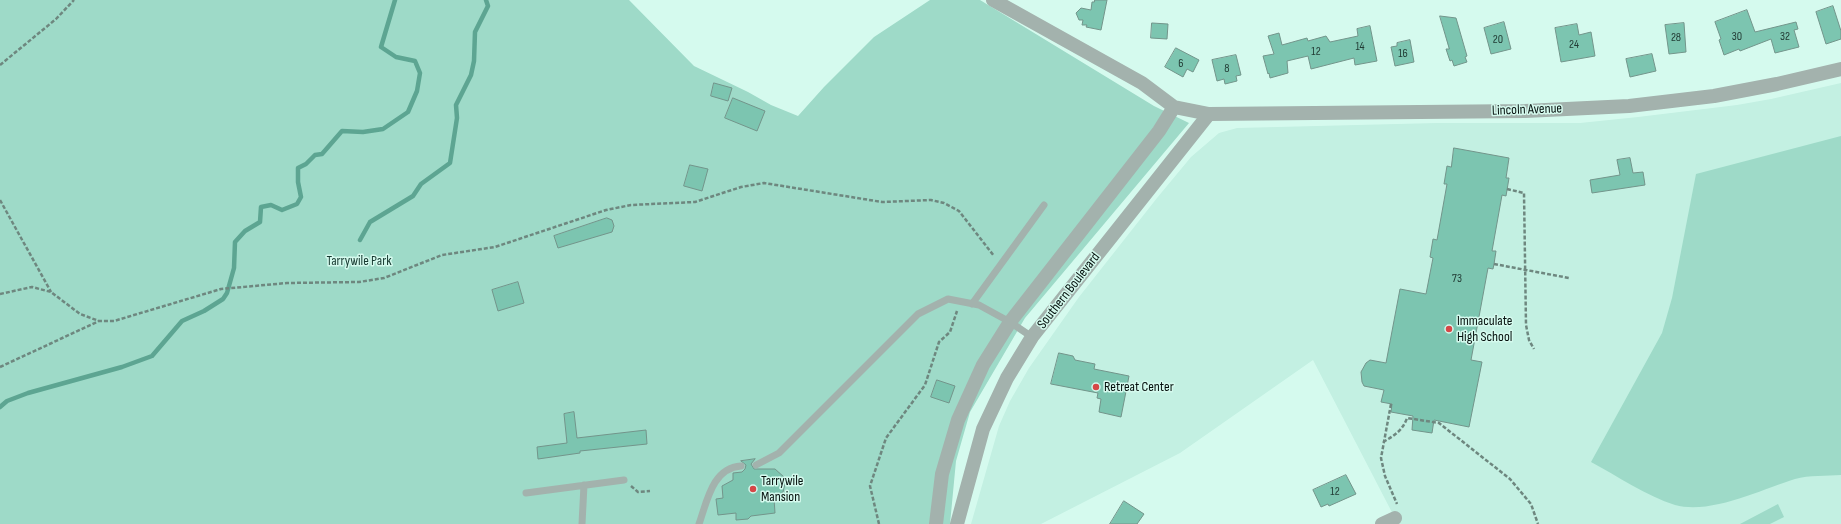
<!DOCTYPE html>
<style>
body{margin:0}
canvas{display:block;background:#d5faee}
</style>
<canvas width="1841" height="524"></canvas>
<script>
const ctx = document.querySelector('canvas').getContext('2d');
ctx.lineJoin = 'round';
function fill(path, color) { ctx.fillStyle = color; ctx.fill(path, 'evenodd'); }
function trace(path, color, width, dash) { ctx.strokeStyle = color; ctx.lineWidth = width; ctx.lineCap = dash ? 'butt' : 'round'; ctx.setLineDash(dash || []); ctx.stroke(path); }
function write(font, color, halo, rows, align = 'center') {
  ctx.font = font + ' "Sofia Sans Condensed",sans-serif'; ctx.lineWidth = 3; ctx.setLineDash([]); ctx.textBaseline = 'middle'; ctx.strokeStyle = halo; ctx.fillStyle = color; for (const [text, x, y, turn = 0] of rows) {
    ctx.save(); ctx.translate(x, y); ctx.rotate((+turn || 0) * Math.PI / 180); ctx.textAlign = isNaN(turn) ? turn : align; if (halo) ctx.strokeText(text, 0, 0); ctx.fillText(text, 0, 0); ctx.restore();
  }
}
fill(new Path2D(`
 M1841,83V524H1398L1313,360L1180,453L1041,524H971L999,426L1010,401L1029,368L1079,297L1157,198L1191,157L1219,133L1237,128L1437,123H1580L1638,117L1737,105L1771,99Z`), '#c3f0e2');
fill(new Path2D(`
 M0,0H629L694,66L748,92L771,105L798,116L824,87L874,37L930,0H980L1154,106L1189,123L1025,318L970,412L956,461L950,524H0Z
 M1841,136V475C1827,476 1809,475 1795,479C1762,489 1711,515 1675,505C1647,496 1617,476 1591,462L1662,333L1672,298L1696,174Z
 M1778,504L1784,517L1770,524H1740Z`), '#9edac8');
trace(new Path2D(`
 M360,240L370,222L413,196L421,184L450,163L457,118L456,105L471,75L474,61L475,32L488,6L486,0
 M0,407L7,401L28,393L122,367L152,356L182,321L204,311L223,299L227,293L234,268L235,242L245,231L260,222L261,207L271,205L282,210L297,204L301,197L298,182V168L306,164L315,155L322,154L342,131L363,132L383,129L408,112L417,91L420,73L415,61L396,57L381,47L395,0`), '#5da592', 4.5);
const building = new Path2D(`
 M1095,0H1107L1101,30L1086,27L1087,25H1082L1083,20H1079L1076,13L1081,8L1091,10L1092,2H1094Z
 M1833,6L1841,31V39L1826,44L1816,12Z
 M1747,10L1755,32L1796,22L1798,29L1794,30L1799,47L1775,53L1771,39L1740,51L1739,49L1724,55L1719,40L1721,39L1715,22Z
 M1440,16L1456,18L1467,56L1465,57L1467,62L1454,66L1452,60L1450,61L1446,49H1449Z
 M1504,22L1511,49L1491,54L1484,28Z
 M1152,23L1168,24L1167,39L1151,38Z
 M1684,23L1686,52L1669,54L1665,25Z
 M1577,24L1579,35L1591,32L1595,56L1561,62L1555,28Z
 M1370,26L1377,61L1355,65L1354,58L1311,69L1308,56L1287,61L1288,73L1270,78L1269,73L1268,74L1263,56L1274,54L1268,36L1279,33L1282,45L1307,38L1308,41L1326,36L1330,42L1358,36L1357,29Z
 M1410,40L1414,62L1395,66L1391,47L1397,46V43Z
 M1176,48L1199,60L1193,72L1187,69L1183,77L1165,67Z
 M1652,54L1656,71L1630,77L1626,59Z
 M1236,55L1241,75L1236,76L1237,81L1225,84L1224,79L1217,81L1212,60Z
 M714,83L732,88L728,101L711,96Z
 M733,98L765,111L757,131L725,118Z
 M1454,148L1509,158L1506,178H1509L1506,196L1502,195L1492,251H1496L1494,264L1493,269L1488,268L1471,360L1482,362L1469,427L1434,420L1432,433L1412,430L1413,416L1391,412L1392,404L1381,402L1384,390L1364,386L1362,382L1361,372L1366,363L1370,360L1386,363L1400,289L1426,294L1433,258L1430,257L1433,239L1437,240L1447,184H1444L1447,166L1451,167Z
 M1630,158L1633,173L1643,172L1645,185L1592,193L1590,180L1620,175L1617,160Z
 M690,165L708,169L702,191L684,186Z
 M607,218L612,220L614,226L612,232L558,248L554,236Z
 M518,282L524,303L498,311L492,290Z
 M1059,353L1073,356L1075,360L1095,364L1094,369L1129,376L1121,417L1099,412L1101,399L1097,398L1098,393L1051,384Z
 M937,380L955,386L949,403L931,397Z
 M574,412L577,438L646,430L647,444L580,451V453L538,459L537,447L567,443L564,414Z
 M755,459L751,464L754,469H775L784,477L785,484L783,492L774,499L775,513L751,516L748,519L736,520V513L718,515L716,499L723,498L722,486L733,480V473L742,472L745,469L746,465L741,461Z
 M1346,475L1356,494L1329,506L1328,504L1321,507L1313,490Z
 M1124,501L1144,514L1137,524H1110Z`);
fill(building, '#7cc5b0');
trace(building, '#73958b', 1);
trace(new Path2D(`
 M0,65L56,19L74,0
 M1507,189L1524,193L1526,325L1529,340L1534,349
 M0,200L51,292
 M1494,264L1569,278
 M0,294L32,287L51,292L80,314L99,321H114L221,289L287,283L359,282L384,278L442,255L495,247L606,210L631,205L695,202L741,187L764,183L882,202L931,200L944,203L959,211L994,256
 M0,367L99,321
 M1391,404L1381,458L1385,476L1397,504
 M1383,442C1394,436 1403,430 1407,418L1439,423L1510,479L1531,504L1538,524
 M631,486L638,492L650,491
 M879,524L870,486L886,438L925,385L939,342L950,332L957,311`), '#6e877f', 2.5, [4, 2]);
trace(new Path2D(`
 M972,304L1044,205
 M756,465L779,453L918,314L948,299L979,305L1010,322L1032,337
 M526,493L624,480
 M582,524L584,485
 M699,524C707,502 712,468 741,466`), '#a3b2ad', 7);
trace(new Path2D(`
 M993,0L1142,83L1174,107L1209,114L1525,111L1629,106L1714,96L1777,84L1841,69
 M936,524L942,474L958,420L983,365L1010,322L1159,131L1174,107
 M957,524L983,429L1007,378L1032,337L1209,114
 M1382,524L1395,518`), '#a3b2ad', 14);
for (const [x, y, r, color] of [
 [1449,329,4,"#d64747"],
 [1096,387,4,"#d64747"],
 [753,489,4,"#d64747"]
]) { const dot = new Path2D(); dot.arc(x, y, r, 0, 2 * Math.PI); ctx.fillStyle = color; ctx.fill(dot); trace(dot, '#d5faee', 1.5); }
write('12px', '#223c35', null, [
 ["30",1737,37],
 ["32",1785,37],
 ["28",1676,38],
 ["20",1498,40],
 ["24",1574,45],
 ["14",1360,47],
 ["12",1316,52],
 ["16",1403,54],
 ["6",1181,64],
 ["8",1227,69],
 ["73",1457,279],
 ["12",1335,492]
]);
write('14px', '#040f0c', '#d5faee', [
 ["Lincoln Avenue",1527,110,-2],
 ["Southern Boulevard",1069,291,-52]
]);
write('14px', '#15382f', '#d5faee', [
 ["Tarrywile Park",359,261]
]);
write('14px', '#040f0c', '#d5faee', [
 ["Immaculate",1457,321],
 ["High School",1457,337],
 ["Retreat Center",1104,387],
 ["Tarrywile",761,481],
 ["Mansion",761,497]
], 'left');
</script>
